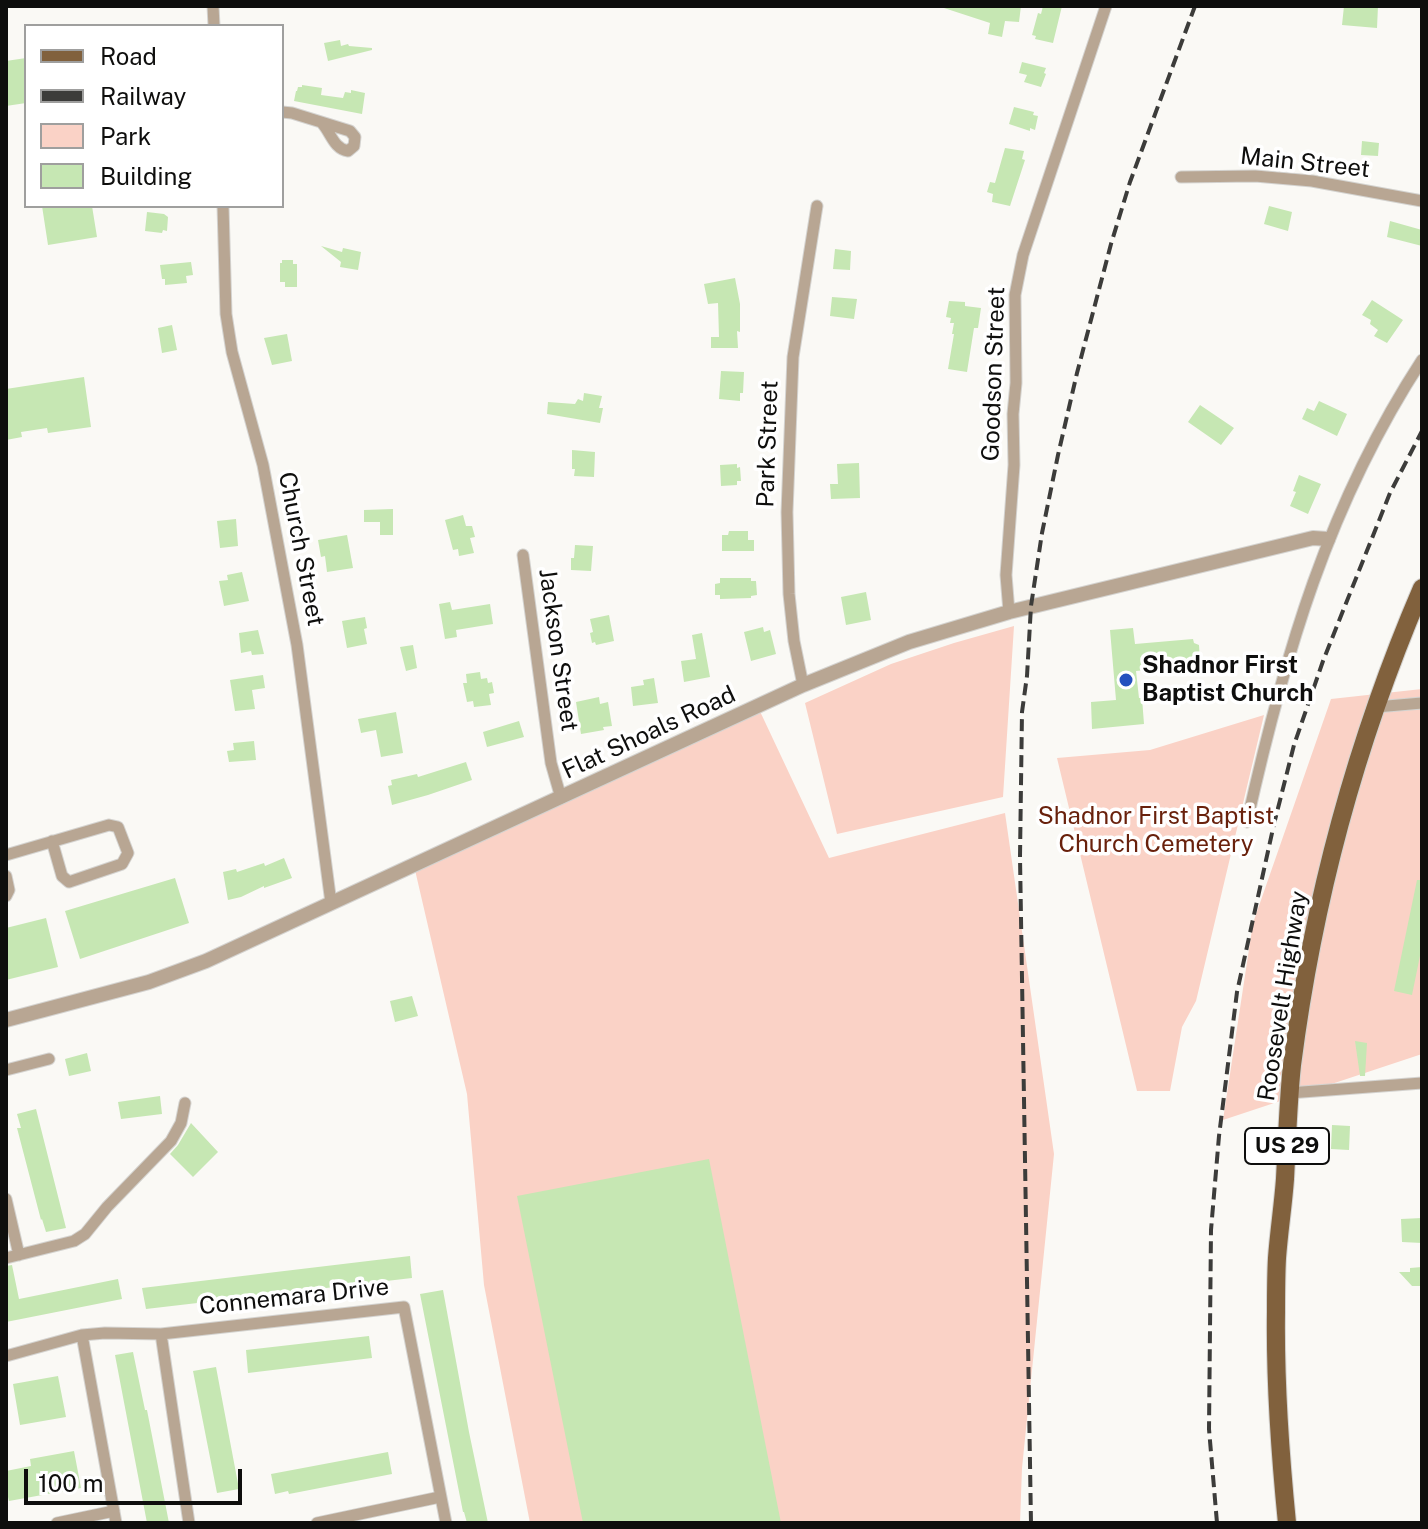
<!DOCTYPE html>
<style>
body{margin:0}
#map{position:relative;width:1428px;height:1529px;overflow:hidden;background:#faf9f5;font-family:"Public Sans",sans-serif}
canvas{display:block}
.frame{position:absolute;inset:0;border:8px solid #0e0e0d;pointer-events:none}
.legend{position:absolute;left:24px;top:24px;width:260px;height:184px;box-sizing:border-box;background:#fff;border:2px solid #9f9f9e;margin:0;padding:10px 14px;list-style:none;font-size:24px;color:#0e0e0d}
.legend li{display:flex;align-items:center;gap:16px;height:40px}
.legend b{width:40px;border:2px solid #9f9f9e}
.scale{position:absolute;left:24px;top:1469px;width:218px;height:36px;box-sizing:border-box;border:4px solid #0e0e0d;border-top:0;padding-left:10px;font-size:24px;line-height:28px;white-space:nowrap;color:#0e0e0d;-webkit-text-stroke:6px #fff;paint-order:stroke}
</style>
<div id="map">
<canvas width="1428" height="1529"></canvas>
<div class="frame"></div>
<ul class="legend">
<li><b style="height:10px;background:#81613d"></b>Road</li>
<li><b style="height:10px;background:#3c3c3a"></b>Railway</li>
<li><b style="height:22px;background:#fad2c6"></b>Park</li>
<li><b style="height:22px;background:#c6e7b3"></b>Building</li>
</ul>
<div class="scale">100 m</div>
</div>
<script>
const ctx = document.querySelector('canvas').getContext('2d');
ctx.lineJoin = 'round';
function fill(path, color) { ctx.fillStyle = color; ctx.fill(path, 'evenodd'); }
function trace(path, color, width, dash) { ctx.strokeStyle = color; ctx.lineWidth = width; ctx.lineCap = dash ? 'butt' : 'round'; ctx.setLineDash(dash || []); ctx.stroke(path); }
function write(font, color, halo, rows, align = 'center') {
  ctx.font = font + ' "Public Sans",sans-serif'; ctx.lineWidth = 7; ctx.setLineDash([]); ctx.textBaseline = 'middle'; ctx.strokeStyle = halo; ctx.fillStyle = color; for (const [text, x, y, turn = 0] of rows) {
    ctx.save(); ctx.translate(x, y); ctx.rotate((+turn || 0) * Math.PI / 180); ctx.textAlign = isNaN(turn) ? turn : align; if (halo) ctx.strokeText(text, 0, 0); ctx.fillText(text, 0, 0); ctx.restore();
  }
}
fill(new Path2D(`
 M1014,626L1003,797L837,834L805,703L891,664L954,643Z
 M1422,689V1054L1223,1120L1253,923L1331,699Z
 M757,705L829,858L1005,813L1054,1154L1022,1468L1020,1523H530L484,1285L467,1094L415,870Z
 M1264,715L1196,1001L1182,1027L1170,1091H1137L1057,758L1150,750Z`), '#fad2c6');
fill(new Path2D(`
 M944,6H1021L1019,22L1005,21L1002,37L988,34L990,23L944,8Z
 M1043,6H1062L1053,43L1035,39L1036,36L1032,35L1038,13L1041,14Z
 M1344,6H1378L1377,28L1342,25Z
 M340,40L341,46L348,44L349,46L372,48V50L328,61L324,43Z
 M26,58V103L6,106V61Z
 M1022,62L1046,68L1044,73L1046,74L1041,87L1024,82L1027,75L1019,73Z
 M302,85L322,88L321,95L343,98L345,92L351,93V90L365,93L362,114L294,101L296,91H297L298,87H302Z
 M1014,107L1034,112L1033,115L1038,116L1035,130L1030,128V131L1009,124Z
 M1362,141L1379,143L1378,156L1361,155Z
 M1005,148L1024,151L1022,159L1025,160L1010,206L992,202L993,194L987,192L990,182L995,183Z
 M42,206H92L97,237L48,245Z
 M1269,206L1292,212L1288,231L1264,224Z
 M147,212L164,214L168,217L167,231L163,230L162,233L145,231Z
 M1390,221L1422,230V246L1387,237Z
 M321,246L342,252L343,248L361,252L358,270L340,267L341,262Z
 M835,249L851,251L850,270L833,269Z
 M282,260H293V264H297V287H285V282H280V263H282Z
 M191,262L193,275L186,276L187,283L165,285V279H162L160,265Z
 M735,278L740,304V332L737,331L738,348H711V337H719L718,303L708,304L704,284Z
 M832,297L857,299L854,319L830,316Z
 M1372,300L1403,320L1387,343L1374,336L1378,330L1370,324L1371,320L1362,315Z
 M949,301L965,302V306L981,308L978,328H974L967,372L948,369L954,334H952L954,323H950L951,318L946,317Z
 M172,325L177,350L162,353L158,328Z
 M287,334L292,361L272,365L264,338Z
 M721,371L744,372L743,393H740V401L719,399Z
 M84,377L91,427L48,433L47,428L21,432L22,437L6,440V389Z
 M584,393L602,396L599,408H603L600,423L547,414L548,402L575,404L578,399L583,401Z
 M1319,401L1347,414L1337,436L1302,419L1307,408L1314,411Z
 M1200,405L1234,428L1221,445L1188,422Z
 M572,450L595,452L594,477L574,476L575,469H572Z
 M859,463L860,498L831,499L830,484H838L837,464Z
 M737,464V468L740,467L741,481H737V485L721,486L720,465Z
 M1299,475L1321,484L1308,514L1290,506L1296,492L1293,491Z
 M393,509V535H380V522H364V510Z
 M463,515L466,526H472L475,537L470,538L474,553L459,556L458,549L453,550L445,520Z
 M236,519L238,546L220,548L217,521Z
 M729,531H748V540H754V551H722V535H728Z
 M347,535L353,568L327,572L325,556L321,557L318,540Z
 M575,545L593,546L591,571L571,570V558H574Z
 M242,572L249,601L224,606L219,581L228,580L227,575Z
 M720,578H751V581H756L757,595L751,596V598L720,599V595H715V584L720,583Z
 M866,592L871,620L846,625L841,597Z
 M450,602L452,610L490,604L493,624L456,630L457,637L445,639L439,604Z
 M609,615L614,641L596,645L595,642L592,643L590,633L593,632L590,619Z
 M365,617L367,628L364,629L367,644L347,648L342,621Z
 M763,627L764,632L770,630L776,654L751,661L744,632Z
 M1133,628L1135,644L1193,639L1194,643L1199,645L1200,661L1195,662L1194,666L1136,671L1139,698H1142L1144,724L1092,729L1091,702L1116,700L1110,630Z
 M258,630L264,654L252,655L251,651L241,653L239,633Z
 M702,633L710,677L684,682L681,661L696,659L692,635Z
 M413,645L417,668L406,671L400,647Z
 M480,672L481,679L487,678L488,683L492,682L494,693L489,694L491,705L474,707L473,701L467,702L463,683H467L466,674Z
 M263,675L265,688L252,690L255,709L235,711L230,680Z
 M654,678L658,703L633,706L631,687L644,685L643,680Z
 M599,697L600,704L608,702L612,726L603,727L604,730L581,734L576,702Z
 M396,712L403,753L381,757L376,730L361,733L358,719Z
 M519,721L524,737L487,747L483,732Z
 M254,741L256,760L229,762L227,751L234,750L233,743Z
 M466,762L472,780L428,795L392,805L388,786L392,785L391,780L417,774L418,777Z
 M284,858L292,878L264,888V886L241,897L228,900L223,872L236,869L237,872L264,863L265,866Z
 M175,878L189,923L80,959L65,911Z
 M1417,880H1422V946L1412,995L1394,991Z
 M46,918L58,967L6,980V928Z
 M412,996L418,1016L395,1022L390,1001Z
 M1355,1041L1367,1043L1365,1076H1360Z
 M87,1053L91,1071L69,1076L65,1059Z
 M160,1096L162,1114L121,1119L118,1102Z
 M36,1109L66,1228L46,1232L42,1219L41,1220L17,1128H21L17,1114Z
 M191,1123L218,1152L193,1177L170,1154L178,1145Z
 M1332,1125L1350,1126L1349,1150L1331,1149Z
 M709,1159L781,1523H583L517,1196Z
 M1422,1218V1243L1402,1242L1401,1219Z
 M410,1256L412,1278L146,1309L142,1288Z
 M12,1265L19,1299L118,1279L122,1299L6,1322V1266Z
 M1422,1267V1286H1412L1399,1272H1410V1268Z
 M443,1290L469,1432L488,1523H467L464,1512H463L420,1294Z
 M369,1336L372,1358L248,1373L246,1350Z
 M133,1352L145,1410H147L169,1523H147L115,1355Z
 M216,1367L239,1489L217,1493L193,1371Z
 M58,1376L66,1417L20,1425L13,1384Z
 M74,1451L81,1488L9,1501L8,1497H6V1471L31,1466L30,1459Z
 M388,1452L392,1474L289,1494L288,1491L275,1494L271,1474Z`), '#c6e7b3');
const minor = new Path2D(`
 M213,6L214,26
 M282,112L292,113L350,131L355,137L354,146L348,151C334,149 331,133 322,123
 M1181,177L1255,176L1312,181L1422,201
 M223,206L226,314L232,352L263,465L297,645L331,903
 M523,555L551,763L561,798
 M1009,612L1006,575L1014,465L1013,414L1016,383L1015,295L1023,255L1106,6
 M803,685L794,641L789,594L787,512L793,357L817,206
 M1376,707L1422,703
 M1247,822C1284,656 1328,504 1422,360
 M6,855L109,825L118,827L128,853L122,864L69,882L62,876L52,841
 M6,876L9,890L6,896
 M6,1070L49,1059
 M1289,1093L1422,1083
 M6,1199L19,1255
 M6,1258L74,1241L85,1234L107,1207L171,1141L181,1123L185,1103
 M161,1334L189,1523
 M82,1335L116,1523
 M6,1356L82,1335L105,1333L161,1334L404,1307L446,1523
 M57,1523L114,1511
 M317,1523L440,1497`);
const tertiary = new Path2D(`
 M6,1020L149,982L206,961L803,685L909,642L1009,612L1313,538L1328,539`);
const primary = new Path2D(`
 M1287,1523C1280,1453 1275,1382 1276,1312C1276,1294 1276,1276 1277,1258C1279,1231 1283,1206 1285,1179C1287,1141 1288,1103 1292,1065C1313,902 1357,739 1422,588`);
trace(minor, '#d4d3d0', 13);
trace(tertiary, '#d4d3d0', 16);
trace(primary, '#d4d3d0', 20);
trace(minor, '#b8a693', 11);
trace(tertiary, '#b8a693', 14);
trace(primary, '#81613d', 18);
trace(new Path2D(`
 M1031,1523L1020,857L1022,712L1027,676L1031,606L1042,533L1058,455L1077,373L1111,244L1130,182L1195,6
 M1217,1523L1209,1429L1211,1230L1219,1136L1237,992L1274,824L1294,745L1323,661L1390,493L1422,431`), '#3c3c3a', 4, [12, 6]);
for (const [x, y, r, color] of [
 [1126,680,8,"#2450be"]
]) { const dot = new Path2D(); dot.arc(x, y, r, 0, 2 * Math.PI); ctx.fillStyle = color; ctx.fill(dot); trace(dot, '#fff', 3); }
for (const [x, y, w] of [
 [1287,1146,84]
]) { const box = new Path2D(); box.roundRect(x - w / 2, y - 18, w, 36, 6); ctx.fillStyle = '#fff'; ctx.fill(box); trace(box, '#0e0e0d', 2); }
write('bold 22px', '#0e0e0d', null, [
 ["US 29",1287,1146]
]);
write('24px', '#0e0e0d', '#fff', [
 ["Main Street",1305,163,6],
 ["Goodson Street",994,374,-88],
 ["Park Street",768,444,-88],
 ["Church Street",301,549,79],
 ["Jackson Street",558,650,82],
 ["Flat Shoals Road",649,733,-25],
 ["Roosevelt Highway",1283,996,-81],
 ["Connemara Drive",294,1297,-6]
]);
write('bold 24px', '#0e0e0d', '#fff', [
 ["Shadnor First",1142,666],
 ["Baptist Church",1142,694]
], 'left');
write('24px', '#69210c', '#fff', [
 ["Shadnor First Baptist",1156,817],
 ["Church Cemetery",1156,845]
]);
</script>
